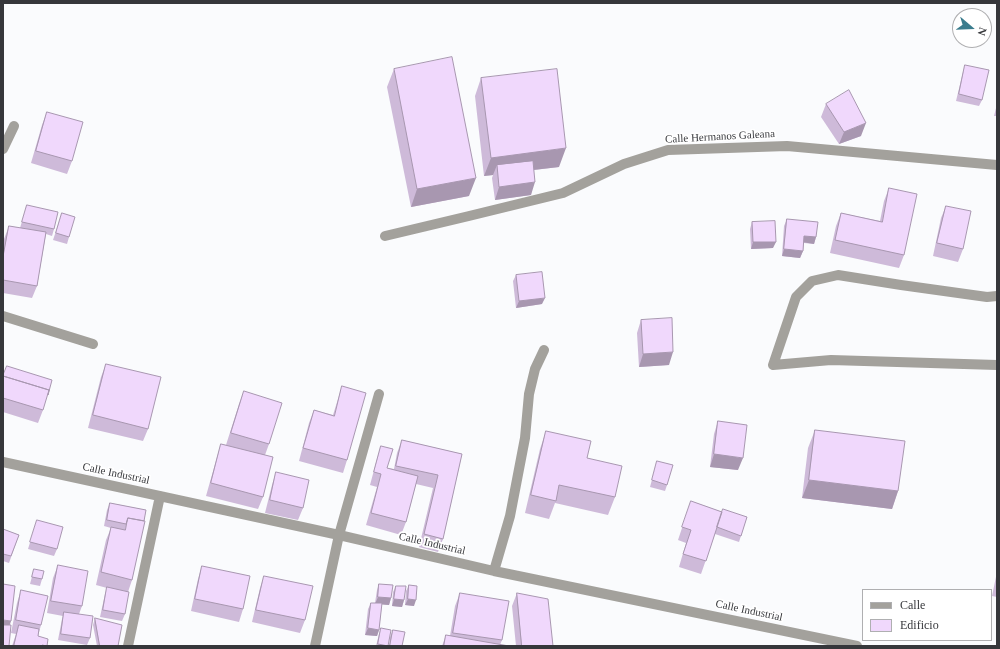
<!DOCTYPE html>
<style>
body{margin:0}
#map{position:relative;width:1000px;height:649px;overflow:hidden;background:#fafbfd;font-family:Georgia,serif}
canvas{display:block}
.frame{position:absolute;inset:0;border:4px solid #36373b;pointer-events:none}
.legend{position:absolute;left:862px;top:589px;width:130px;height:52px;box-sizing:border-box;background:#fff;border:1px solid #afafb1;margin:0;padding:5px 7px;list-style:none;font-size:12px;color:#36373b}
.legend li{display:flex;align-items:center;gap:8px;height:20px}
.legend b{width:20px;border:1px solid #afafb1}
.north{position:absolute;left:952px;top:8px;width:40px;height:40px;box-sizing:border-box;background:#fff;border:1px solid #afafb1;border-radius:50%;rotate:109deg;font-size:11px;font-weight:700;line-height:16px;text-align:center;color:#36373b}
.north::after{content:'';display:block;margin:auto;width:14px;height:18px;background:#3a7c8d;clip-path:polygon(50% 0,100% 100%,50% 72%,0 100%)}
</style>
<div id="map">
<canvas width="1000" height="649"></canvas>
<div class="frame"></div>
<ul class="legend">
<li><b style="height:5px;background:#a3a19c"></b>Calle</li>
<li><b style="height:11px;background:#f0d8fc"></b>Edificio</li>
</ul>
<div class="north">N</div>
</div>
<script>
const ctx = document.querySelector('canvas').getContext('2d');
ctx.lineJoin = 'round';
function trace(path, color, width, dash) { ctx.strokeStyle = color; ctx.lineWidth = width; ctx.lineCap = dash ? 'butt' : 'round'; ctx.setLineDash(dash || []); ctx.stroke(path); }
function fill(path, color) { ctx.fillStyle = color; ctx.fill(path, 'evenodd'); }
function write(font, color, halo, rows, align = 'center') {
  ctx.font = font + ' Georgia,serif'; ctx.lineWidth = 3.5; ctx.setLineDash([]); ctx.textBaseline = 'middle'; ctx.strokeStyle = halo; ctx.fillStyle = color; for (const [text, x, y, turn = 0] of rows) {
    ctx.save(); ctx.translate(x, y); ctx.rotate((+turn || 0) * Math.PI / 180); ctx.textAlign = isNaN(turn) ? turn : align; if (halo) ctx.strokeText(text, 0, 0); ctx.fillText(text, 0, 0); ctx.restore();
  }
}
trace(new Path2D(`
 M3,149L14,126
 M385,236L469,216L563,193L624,164L668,150L787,146L997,165
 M997,296L987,297L901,285L838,275L812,281L796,297L773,365L831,360L997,365
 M3,316L93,344
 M3,462L339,535L494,571L857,646
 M494,571L510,516L525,438L529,394L535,369L544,350
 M128,646L160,496
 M315,646L339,535L379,394`), '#a3a19c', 10);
fill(new Path2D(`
 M965,65L982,100L979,106L956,101L963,72Z
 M394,69L469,196L411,207L387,87Z
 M481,78L559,167L534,170L531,195L495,200L492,178L493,175L484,176L475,96Z
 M826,104L861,136L839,144L821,117Z
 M997,104V116H994Z
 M47,112L72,161L67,174L31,163L42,125Z
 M889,188L904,255L899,268L830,253L836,226L841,213L880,221L884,201Z
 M27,205L54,229L52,236L46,234L37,286L32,298L3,293V245L4,239L9,226L20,228Z
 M946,206L963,249L958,262L933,256L941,218Z
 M62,213L69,237L67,244L53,240Z
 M787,219L816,237L814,244L804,243L803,251L800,258L782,256L784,226Z
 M752,222L773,248L751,249L750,229Z
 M516,275L542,304L516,308L513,281Z
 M641,320L669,365L639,367L637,333Z
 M106,364L148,429L143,441L88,428L101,377Z
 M3,376L43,410L38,423L3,412Z
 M342,386L347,460L343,473L299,461L309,423L314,410L333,415L338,399Z
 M244,391L269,444L265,455L263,497L258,509L206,496L217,457L221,444L226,445L239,404Z
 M718,421L738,470L710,467L714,434Z
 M815,430L898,491L892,509L802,498L808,448Z
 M546,431L587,458L615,497L608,515L555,503L549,519L525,513L540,449Z
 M402,440L462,454L443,539L438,552L419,547L433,488L416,484L406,522L401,535L366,525L377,487L370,485L377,459L381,446L387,468L394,469L397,453Z
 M657,461L667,485L665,491L650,487Z
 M276,472L303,508L298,520L265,513L272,485Z
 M691,501L722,512L747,517L739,542L715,534L701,574L679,567L686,543L678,540Z
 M110,503L146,510L132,580L128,592L125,614L122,621L100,617L105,594L107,588L96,585L106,540L111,528L104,526L107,510Z
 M37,520L57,549L54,556L28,549Z
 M3,529L19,535L9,563L3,561Z
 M58,565L82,606L79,614L90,638L87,645L58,640L62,619L63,616L47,613L53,578Z
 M202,566L243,609L239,622L191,611L198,579Z
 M34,569L42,579L40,586L30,584Z
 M997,572V597L992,596Z
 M264,576L305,620L300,633L252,622L260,588Z
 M379,584L391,598L389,605L382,604L379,630L377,636L365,635L368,609L371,603H375L377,590Z
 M409,585L414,606L405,605L406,591Z
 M396,586L404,600L402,607L392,606L393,592Z
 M21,590L41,625L38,636L47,646H12L16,634L11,633L17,603Z
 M460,593L502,640L500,645L509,646H442L446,635L450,636L455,606Z
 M517,593L553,646H516L512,606Z
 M95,618L118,646H97L93,625Z
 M381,628L388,646H376L379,634Z
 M393,630L402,646H389L390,637Z`), '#cebad9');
fill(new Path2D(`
 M866,123L861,136L839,144L844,132Z
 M566,148L559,167L498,174L497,165L493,175L484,176L491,158Z
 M476,178L469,196L411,207L417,189Z
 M535,182L531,195L495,200L499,187Z
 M804,236L816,237L814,244L802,242Z
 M753,242H776L773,248L751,249Z
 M784,249L803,251L800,258L782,256Z
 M545,298L542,304L516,308L519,301Z
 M673,352L669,365L639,367L643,354Z
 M714,454L743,458L738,470L710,467Z
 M809,480L898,491L892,509L802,498Z
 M378,597L391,598L389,605L375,604Z
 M394,599L404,600L402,607L392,606Z
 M408,599L416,600L414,606L405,605Z
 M3,620L11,621L7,634H3Z
 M368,628L379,630L377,636L365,635Z`), '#a897b0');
const building = new Path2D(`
 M452,57L476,178L417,189L394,69Z
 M965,65L989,70L982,100L959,94Z
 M557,69L566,148L491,158L481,78Z
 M849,90L866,123L844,132L826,104Z
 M47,112L83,122L72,161L36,151Z
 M533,161L535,182L499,187L497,165Z
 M889,188L917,194L904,255L835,240L841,213L882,222Z
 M27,205L58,212L54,229L22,222Z
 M946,206L971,211L963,249L937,243Z
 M62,213L75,217L69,237L56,233Z
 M787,219L818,222L816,237L804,236L803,251L784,249Z
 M775,221L776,242H753L752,222Z
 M9,226L46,232L37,286L3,280V257Z
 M542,272L545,298L519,301L516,275Z
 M672,318L673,352L643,354L641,320Z
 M106,364L161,377L148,429L93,415Z
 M7,366L52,380L48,395L49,390L3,376Z
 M3,376L49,390L43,410L3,398Z
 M342,386L366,393L347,460L303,448L314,410L334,416Z
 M244,391L282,403L269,444L231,433Z
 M718,421L747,425L743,458L714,454Z
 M815,430L905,441L898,491L809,480Z
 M546,431L591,441L587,458L622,466L615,497L559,485L556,501L531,495Z
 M402,440L462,454L443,539L424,534L438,475L396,466Z
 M221,444L273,457L263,497L211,483Z
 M381,446L393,449L387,468L418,476L406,522L371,513L381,474L374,472Z
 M657,461L673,465L667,485L652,480Z
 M276,472L309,480L303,508L270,500Z
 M691,501L722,512L706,561L683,554L691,530L682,527Z
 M110,503L146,510L144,521L128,518L126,524L107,520Z
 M723,509L747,517L741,536L717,527Z
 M128,518L145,521L132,580L101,572L111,527L125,530Z
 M37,520L63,527L57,549L30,542Z
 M3,529L19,535L11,556L3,554Z
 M58,565L88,571L82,606L51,601Z
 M202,566L250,576L243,609L195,599Z
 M34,569L44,571L42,579L32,577Z
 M264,576L313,586L305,620L256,610Z
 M3,584L15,586L11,621L3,620Z
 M379,584L393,585L391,598L378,597Z
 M409,585L417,586L416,600L408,599Z
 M396,586H406L404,600L394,599Z
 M107,587L129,592L125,614L103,610Z
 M21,590L48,596L41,625L16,620Z
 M460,593L509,601L502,640L453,633Z
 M517,593L548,599L553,646H522Z
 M371,603H382L379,630L368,628Z
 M64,612L93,616L90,638L61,634Z
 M95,618L122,625L118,646H100Z
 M3,625H11L9,646H3Z
 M19,625L39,629L38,636L48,639L47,646L42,645V646H14Z
 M381,628L391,630L388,646L378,644Z
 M393,630L405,632L402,646H390Z
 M446,635L509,646H444Z`);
fill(building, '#f0d8fc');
trace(building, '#a897b0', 1);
write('11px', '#36373b', '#fff', [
 ["Calle Hermanos Galeana",720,137,-3],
 ["Calle Industrial",116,474,12],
 ["Calle Industrial",432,544,13],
 ["Calle Industrial",749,611,12]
]);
</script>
